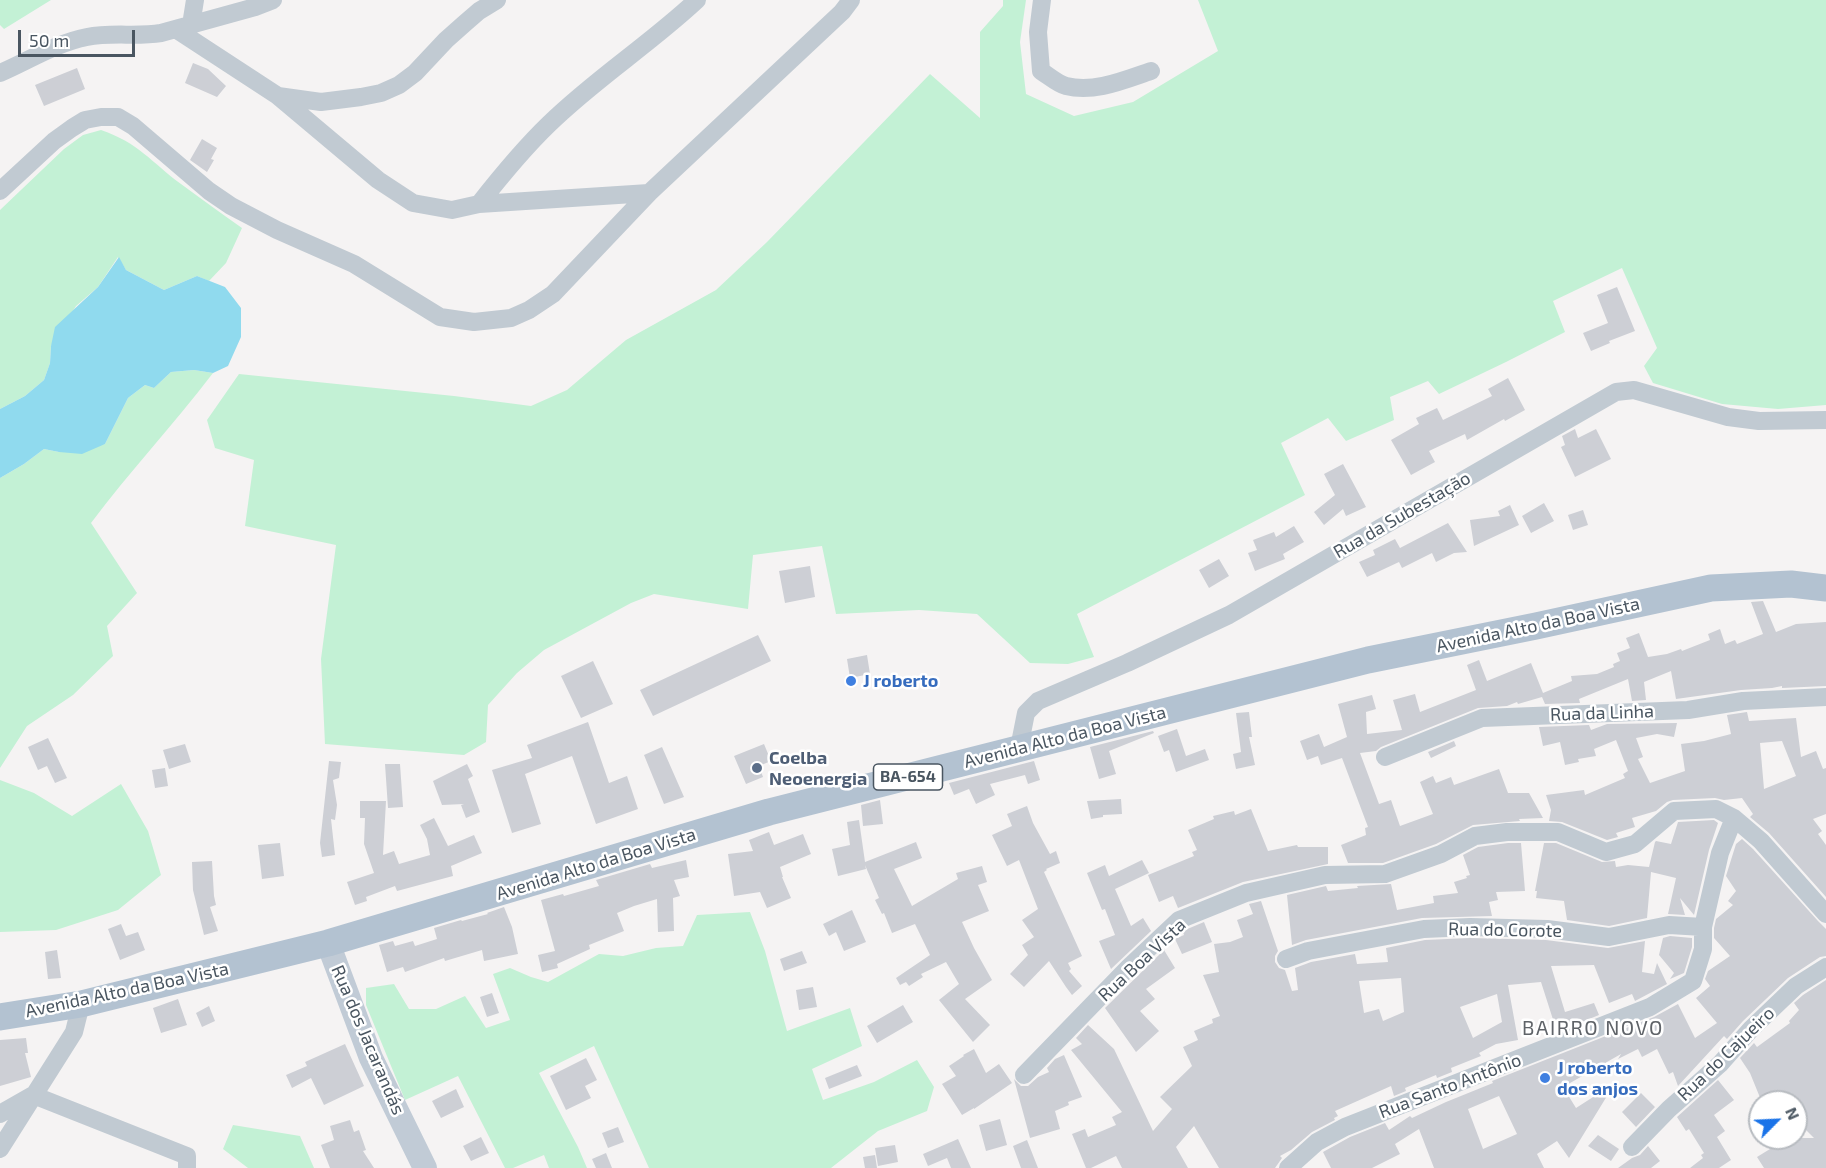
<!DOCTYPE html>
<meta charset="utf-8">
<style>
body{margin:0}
#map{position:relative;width:1826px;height:1168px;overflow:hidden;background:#f5f3f3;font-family:"Exo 2",sans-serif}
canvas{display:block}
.north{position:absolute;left:1748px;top:1090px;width:60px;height:60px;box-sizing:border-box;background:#fff;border:2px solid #b7bbc0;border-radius:50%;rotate:66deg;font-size:16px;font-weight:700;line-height:24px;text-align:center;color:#4a5661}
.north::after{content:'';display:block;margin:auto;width:21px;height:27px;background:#1a73e8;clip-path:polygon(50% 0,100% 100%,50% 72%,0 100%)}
.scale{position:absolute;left:18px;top:30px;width:117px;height:27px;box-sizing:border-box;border:3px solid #4a5661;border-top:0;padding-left:8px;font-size:18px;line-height:21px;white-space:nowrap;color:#4a5661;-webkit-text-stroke:4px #fff;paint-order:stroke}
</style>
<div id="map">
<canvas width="1826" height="1168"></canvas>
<div class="north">N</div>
<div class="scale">50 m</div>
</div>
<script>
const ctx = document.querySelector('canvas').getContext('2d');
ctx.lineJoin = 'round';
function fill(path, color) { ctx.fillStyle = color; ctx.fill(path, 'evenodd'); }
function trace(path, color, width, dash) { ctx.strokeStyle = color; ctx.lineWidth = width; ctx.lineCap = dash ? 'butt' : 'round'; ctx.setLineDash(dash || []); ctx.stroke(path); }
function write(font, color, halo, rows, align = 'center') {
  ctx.font = font + ' "Exo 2",sans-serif'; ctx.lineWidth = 5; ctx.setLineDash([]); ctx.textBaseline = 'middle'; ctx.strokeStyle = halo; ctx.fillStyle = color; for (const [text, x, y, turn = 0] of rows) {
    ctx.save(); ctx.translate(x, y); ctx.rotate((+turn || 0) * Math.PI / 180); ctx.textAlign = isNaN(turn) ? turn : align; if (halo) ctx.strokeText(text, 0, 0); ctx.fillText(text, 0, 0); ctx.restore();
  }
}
fill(new Path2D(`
 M0,0H51L4,29L0,25Z
 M1003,0H1026L1020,42L1026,94L1074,116L1133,102L1218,51L1198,0H1826V405L1778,409L1722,404L1653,383L1644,366L1657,348L1622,268L1553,301L1565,332L1506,362L1439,394L1428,381L1390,397L1394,420L1346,441L1328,418L1281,443L1305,495L1077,614L1094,657L1068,664L1030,663L977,614L919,610L836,614L822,546L753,555L748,609L654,594L631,603L544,650L517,673L488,705L486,742L464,755L325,744L321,659L336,545L245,526L254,460L215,448L207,420L239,374L454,396L531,406L567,390L626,340L716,290L767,242L930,74L980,118V32L1003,6Z
 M101,130C139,143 151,162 181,184C201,199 221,213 242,228L226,263L209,281L197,276L164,290L126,270L118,257L98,287L76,306L51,346L50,363L44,380L25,396L0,409V210L64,149L83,135Z
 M194,370L213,373C174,424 130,471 91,523L137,593L107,626L113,656L73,695L27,726L0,768V478L24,464L44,449L59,452L105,444L128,398L145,385L154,388L171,372Z
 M0,780L34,793L72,816L121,784L148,831L161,875L118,910L56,930L0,932Z
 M750,912L765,951L787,1031L850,1008L862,1046L812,1069L823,1100L874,1082L917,1060L934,1087L927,1111L878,1131L831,1168H649L594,1046L539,1073L578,1147L587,1168H549L544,1155L513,1168H505L458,1076L405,1100L366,1005V988L394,984L409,1009H436L465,996L486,1028L510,1020L493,974L510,968L531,977L548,982L599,954L623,956L656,948L683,946L697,915Z
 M233,1125L300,1136L314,1168H248L223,1149Z`), '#c3f1d5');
fill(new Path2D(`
 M119,257L126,270L164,290L197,276L225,287L241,308V337L228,366L213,373L194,370L171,372L154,388L145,385L128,398L105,444L82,454L59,452L44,449L24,464L0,478V409L25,396L44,380L50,363L51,346L55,327L98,287Z`), '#90daee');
fill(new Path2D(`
 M193,63L208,69L226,86L217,97L185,83Z
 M77,68L85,89L44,106L35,85Z
 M202,139L217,148L211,159L214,160L207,172L190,160Z
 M1617,287L1635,331L1609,341L1610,343L1591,351L1583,333L1608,323L1597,295Z
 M1508,378L1525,410L1505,421L1504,419L1467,440L1465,434L1429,451L1435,462L1411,475L1391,440L1419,424L1416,418L1437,408L1443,420L1492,396L1488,389Z
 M1575,429L1578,438L1596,429L1611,459L1575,477L1561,447L1565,445L1562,436Z
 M1343,464L1366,507L1346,516L1343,509L1324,525L1314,512L1335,495L1324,474Z
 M1544,503L1554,521L1531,533L1522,516Z
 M1510,505L1519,525L1474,546L1470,520L1500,516L1498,511Z
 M1583,510L1588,525L1573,530L1568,515Z
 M1448,523L1467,552L1454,553L1436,562L1432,553L1402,568L1399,562L1367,577L1359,562L1375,555L1373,550L1395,539L1400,548Z
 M1294,526L1304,542L1283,554L1285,559L1255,571L1248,553L1257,550L1253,540L1274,532L1276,537Z
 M1219,559L1229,576L1209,588L1199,570Z
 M810,566L815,597L785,603L779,571Z
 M1763,601L1776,632L1796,624L1826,622V686L1782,688V686L1772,688L1741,690L1676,699L1671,671L1644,682L1646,700L1632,701L1628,679L1579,699L1580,703L1545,704L1542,697L1518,704L1517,702L1507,706L1478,708L1381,747L1376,751L1360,753L1379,804L1391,800L1400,826L1433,814L1420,782L1433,776L1436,783L1451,777L1454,785L1499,769L1508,793H1529L1543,818L1519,819L1520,821L1473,825L1436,844L1383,863H1348L1341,845L1366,835L1365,828L1368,827L1342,758L1321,765L1318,756L1307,760L1300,741L1319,734L1324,747L1347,737L1338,704L1372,695L1376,709L1366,712L1367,734L1402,730L1393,700L1415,694L1420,712L1476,690L1467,665L1479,660L1487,681L1531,663L1543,693L1572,681L1571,676L1597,674L1614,667L1613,664L1620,661L1617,653L1630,648L1626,638L1639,633L1648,657L1667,654L1681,649L1682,651L1710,640L1708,634L1720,629L1725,644L1735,640L1737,644L1763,634L1751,602Z
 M758,635L771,661L653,716L640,690Z
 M867,655L870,674L850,678L847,659Z
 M593,661L613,704L581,718L561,676Z
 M1249,712L1252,737H1249L1255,765L1236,769L1233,754L1241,752L1236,713Z
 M1747,712L1749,721L1796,718L1801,757L1816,751L1823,769L1826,768V814L1813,819L1822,831L1818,834L1826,845V897L1769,833L1750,817L1753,814L1742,798L1724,800L1715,798L1673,800L1667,802L1656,811L1632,818L1635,827L1616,833L1618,837L1607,840L1562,822L1549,821L1551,810L1546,795L1584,790L1585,795L1625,778L1623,774L1628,771L1616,740L1594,749L1596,756L1578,759L1579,762L1565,765L1560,742L1543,746L1539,727L1589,725L1591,730L1607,724L1677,723L1674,737L1657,734L1636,738L1643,757L1638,759L1650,783L1685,771L1681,744L1704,741L1731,734L1727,715ZM1782,741L1796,776L1764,789L1760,743Z
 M588,722L609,783L627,776L638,809L596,824L572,756L525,774L541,824L512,833L492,770L532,758L527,745Z
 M1177,729L1186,756L1205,749L1209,760L1176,772L1169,750L1164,752L1158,736Z
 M1153,731L1154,733L1109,751L1116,774L1099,779L1090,747Z
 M48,738L67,778L55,783L47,766L38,770L28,747Z
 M1454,741L1456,746L1431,758L1428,752Z
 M185,744L191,762L169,769L163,750Z
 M764,744L771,761L759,766L763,777L746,784L734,756Z
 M662,747L684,797L664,804L644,755Z
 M329,761L341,762L339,778L333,780L337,805L335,820L331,819L335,855L322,857L320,843Z
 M1034,761L1040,780L1028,784L1025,775L990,784L995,795L976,804L969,789L954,795L949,783Z
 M385,764H400L403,807L388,808Z
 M467,764L473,776L468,779L480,812L466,818L461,805L464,804L442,805L433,781Z
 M165,768L168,786L155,788L152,770Z
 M1121,799L1122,814L1103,815V817L1091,819L1087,801Z
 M880,800L883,824L863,826L861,805Z
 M360,801H386L383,855L394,851L399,864L430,855L427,839L420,825L434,818L448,846L474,835L482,853L451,866L453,876L397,891L395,886L366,897L367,901L355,905L347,882L374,873L364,844L365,818H360Z
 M1027,806L1033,823L1050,854L1056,851L1060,863L1046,869L1047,870L1044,872L1082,956L1068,963L1071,969L1069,971L1082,986L1072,995L1066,987L1049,961L1024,987L1010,974L1028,955L1022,945L1034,937L1022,920L1038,909L1019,860L1007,866L992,835L1012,826L1007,814Z
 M1251,809L1268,851L1297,845L1298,847H1328V864L1243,882L1178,908L1173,896L1159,902L1148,875L1194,856L1192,852L1197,850L1188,830L1214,819L1213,816L1234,811L1235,815Z
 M859,820L865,862L916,842L922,858L894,869L912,906L958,879L956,873L982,866L987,882L978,885L989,911L962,922L974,948L992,980L965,999L990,1025L973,1042L939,1000L959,984L946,962L921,974L923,977L909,986L906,982L900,985L896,978L930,955L915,924L892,933L884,913L882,914L875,900L879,898L865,865L866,869L838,876L832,849L850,845L847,822Z
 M1714,820L1718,823L1709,850L1694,915L1680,898L1685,915L1668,914L1676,878L1651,872L1647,918L1609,926L1567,920L1564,901L1536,898L1537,891H1535L1544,843H1556L1602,862L1615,861L1616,867L1628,865L1649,867L1655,842L1656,841L1671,844L1678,822Z
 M769,832L774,845L803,834L811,854L780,867L783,877H782L791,898L767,908L760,892L734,896L728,854L753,851L749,840Z
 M1742,839L1753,849L1818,921L1826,929V956L1820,957L1788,978L1743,1021L1727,1039L1724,1036L1678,1086L1673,1072L1669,1074L1657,1049L1642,1057L1638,1049L1618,1059L1621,1054L1563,1087L1576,1108L1615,1083L1569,1158L1557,1141L1537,1154L1544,1168H1434L1419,1129L1395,1144L1400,1154L1372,1168H1331L1323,1152L1350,1137L1385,1123L1389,1130L1410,1116L1412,1118L1446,1102L1493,1083L1492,1081L1654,1017L1678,1004L1695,1038L1717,1023L1696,998L1710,986L1705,979L1708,971L1730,956L1714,938V928L1716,919L1733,905L1728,901L1736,891L1726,876L1736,844ZM1499,1096L1517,1134L1483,1149L1468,1109Z
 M280,843L284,876L262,879L258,845Z
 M1508,843H1521L1525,891L1496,892L1498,900L1489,902L1492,916L1422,918L1306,940L1292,945L1287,895L1326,886L1328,891L1358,888L1357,886L1391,884L1397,910L1434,903L1433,896L1458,893L1454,882L1467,878L1466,876L1470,875L1463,855L1478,847Z
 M686,860L689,877L674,880L680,896L673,898L674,931L658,932L657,899L634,906L617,913L624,931L589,945L590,949L557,964L558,968L542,972L538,955L555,951L541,900L563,894L564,896L599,886L596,880L650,864L652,868Z
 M1142,860L1149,873L1115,889L1131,926L1143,918L1151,931L1111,969L1099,941L1115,935L1105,909L1102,910L1087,873L1105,865L1109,876Z
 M212,861L214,896L216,905L210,907L218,931L204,935L193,890L192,862Z
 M1261,901L1278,951L1275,956V962L1279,968L1285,970L1292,991L1298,990L1295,968L1311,962L1355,954L1357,964L1388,962L1386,948L1425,940L1470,938L1546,940L1608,948L1645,941L1642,972L1654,974L1657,963L1667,984L1635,1001L1632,994L1609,1003L1594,965L1551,966L1565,1012L1594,1003L1599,1015L1557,1032L1541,982L1508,985L1518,1040L1496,1044L1479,1053L1481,1056L1451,1068L1452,1072L1437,1078L1436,1075L1405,1088L1406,1091L1394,1096L1391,1086L1335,1111L1338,1116L1334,1118L1335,1120L1312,1132L1291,1150L1280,1156L1282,1158L1275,1168H1219L1194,1126L1176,1147L1188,1168H1122L1116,1156L1091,1168H1086L1072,1134L1085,1129L1088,1137L1116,1125L1112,1117L1122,1112L1071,1050L1082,1044L1076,1038L1088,1025L1114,1049L1153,1131L1172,1109L1160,1097L1192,1066L1183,1047L1198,1040L1194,1031L1213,1023L1212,1019L1220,1016L1203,975L1219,972L1214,944L1230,942L1243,937L1237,920L1253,914L1249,904ZM1401,978L1404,1012L1383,1021L1379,1009L1364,1013L1359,981ZM1497,994L1502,1022L1473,1038L1460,1007Z
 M504,907L512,927L518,954L484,961L482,950L445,961L444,958L405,972L403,967L387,972L379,945L393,941L395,946L413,941L415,946L437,939L434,928L461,920L462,921L488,914L487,913Z
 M852,910L866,942L844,951L836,932L829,936L823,924Z
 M1204,922L1212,942L1182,954L1175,939L1184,935L1183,932L1185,930Z
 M121,924L126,936L138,932L145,950L120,960L108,929Z
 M1670,936L1692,938V947L1684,973L1670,979L1674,973L1659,955L1663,938Z
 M57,950L61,978L48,979L45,952Z
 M1164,950L1175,968L1146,989L1155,999L1140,1011L1159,1031L1136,1052L1105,1008Z
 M802,951L807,963L784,971L780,959Z
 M1826,980V1168H1764L1757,1157L1770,1149L1768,1147L1780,1138H1814L1796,1120V1102H1782L1774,1095L1761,1100L1750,1073L1740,1058L1754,1043L1757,1047L1790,1023L1789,1021L1799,1010L1794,1003L1803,995Z
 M813,987L817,1007L799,1010L796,990Z
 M492,993L499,1013L487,1017L480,997Z
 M178,999L187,1025L161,1033L153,1008Z
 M903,1005L913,1022L877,1043L867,1026Z
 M209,1006L215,1021L202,1027L196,1013Z
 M26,1038L28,1053H25L31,1077L0,1086V1040Z
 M345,1044L364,1086L324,1105L311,1078L292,1088L286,1075L307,1066L305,1062Z
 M974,1049L986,1073L999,1064L1012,1083L974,1109V1108L962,1115L942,1084L956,1076L949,1066L964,1056L963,1055Z
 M1064,1055L1082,1097L1068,1102L1069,1105L1055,1111L1060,1129L1030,1138L1014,1079L1021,1086H1028L1038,1077L1049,1072L1047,1068L1055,1059Z
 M586,1058L597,1080L585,1086L591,1098L566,1110L550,1076Z
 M857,1065L862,1076L829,1089L825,1078Z
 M1718,1080L1734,1100L1714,1115L1725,1131L1717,1137L1731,1160L1719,1168H1690L1703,1158L1701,1155L1704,1153L1689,1129L1686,1131L1677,1117Z
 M456,1089L464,1107L441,1118L432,1101Z
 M1641,1093L1655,1107L1636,1127L1622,1112Z
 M1000,1119L1007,1145L986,1151L979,1125Z
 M350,1120L354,1132L359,1130L366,1150L363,1151L374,1168H330L321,1145L334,1140L330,1126Z
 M618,1127L624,1142L608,1148L602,1133Z
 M1598,1135L1619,1149L1611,1161L1588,1146Z
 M481,1137L489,1153L471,1161L463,1146Z
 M958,1139L971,1168H951L947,1158L928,1166L923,1154Z
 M1027,1140L1038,1168H1021L1013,1146Z
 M895,1145L898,1162L878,1166L875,1148Z
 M1648,1146L1660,1161L1651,1168H1618L1632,1158L1640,1155Z
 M606,1153L612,1168H596L592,1159Z
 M875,1155L877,1168H865L863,1157Z`), '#cdcfd5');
trace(new Path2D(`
 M1042,0L1038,32L1041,71C1049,76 1058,84 1066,86C1095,93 1124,80 1151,71
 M191,25L195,0
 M177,30L278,96L378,180L413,203L452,210L479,204L649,193
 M0,73C28,61 56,43 87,37C111,32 137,37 161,33L255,7L273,0
 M278,96L321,102L361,97L381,93L399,85L415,73L446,40L464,24L479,11L497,0
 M0,191L54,141L72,128L85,120L101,117H118L133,126L209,191L231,206L277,230L354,264L440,317L474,322L511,318L529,310L553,294L649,193L842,12L851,0
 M479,204C501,176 523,149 549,124C595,79 650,44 697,0
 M1019,748L1026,713L1038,701L1127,663L1229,615L1616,392L1634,390L1728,417L1759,421L1826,420
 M1385,757L1482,718L1688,710L1743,701L1826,697
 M1286,959L1308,951L1424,929L1470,927L1547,929L1609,937L1669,925L1703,927
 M1024,1075L1129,967L1179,920L1246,893L1325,875L1385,874L1441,854L1475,836L1507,832H1558L1606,852L1635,844L1674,811L1716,809L1734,818L1761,841L1826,914
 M0,1114L33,1095L187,1156V1168
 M1632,1147L1669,1109L1720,1064L1751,1029L1796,986L1826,967
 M0,1149L74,1032L81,1004
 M1288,1168L1317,1142L1345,1127L1650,1007L1693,981L1703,949V927L1720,853L1734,818`), '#c1cad2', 18);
trace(new Path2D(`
 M328,943L371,1058L425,1168`), '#c1cbd6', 24);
trace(new Path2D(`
 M0,1017L81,1004L328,943L769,812L1368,660L1536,626L1711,588L1791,584L1826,588`), '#b3c2d1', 27);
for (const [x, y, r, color] of [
 [851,681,6,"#3f7fe0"],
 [757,768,6,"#5c6f8a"],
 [1545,1078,6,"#3f7fe0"]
]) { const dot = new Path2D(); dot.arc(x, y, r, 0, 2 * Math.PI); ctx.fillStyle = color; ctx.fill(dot); trace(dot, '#fff', 2); }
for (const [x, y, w] of [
 [908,777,69]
]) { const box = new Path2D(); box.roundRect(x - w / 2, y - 13, w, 26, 4.5); ctx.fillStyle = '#fff'; ctx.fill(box); trace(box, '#4a5661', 1.5); }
write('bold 16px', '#4a5661', null, [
 ["BA-654",908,777]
]);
write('18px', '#4a5661', '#fff', [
 ["Rua da Subestação",1402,515,-30],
 ["Avenida Alto da Boa Vista",1538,625,-12],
 ["Rua da Linha",1602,713,-2],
 ["Avenida Alto da Boa Vista",1065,737,-14],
 ["Avenida Alto da Boa Vista",596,864,-17],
 ["Rua do Corote",1505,930,1],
 ["Rua Boa Vista",1142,960,-43],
 ["Avenida Alto da Boa Vista",127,990,-12],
 ["Rua dos Jacarandás",368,1040,67],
 ["Rua do Cajueiro",1726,1054,-44],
 ["Rua Santo Antônio",1450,1086,-21]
]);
write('bold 18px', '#366cbe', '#fff', [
 ["J roberto",863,681],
 ["J roberto",1557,1068],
 ["dos anjos",1557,1089]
], 'left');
write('bold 18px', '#4e5e75', '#fff', [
 ["Coelba",769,758],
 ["Neoenergia",769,779]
], 'left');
ctx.letterSpacing = '1.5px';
write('20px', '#5f6368', '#fff', [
 ["BAIRRO NOVO",1593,1028]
]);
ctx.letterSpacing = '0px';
</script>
